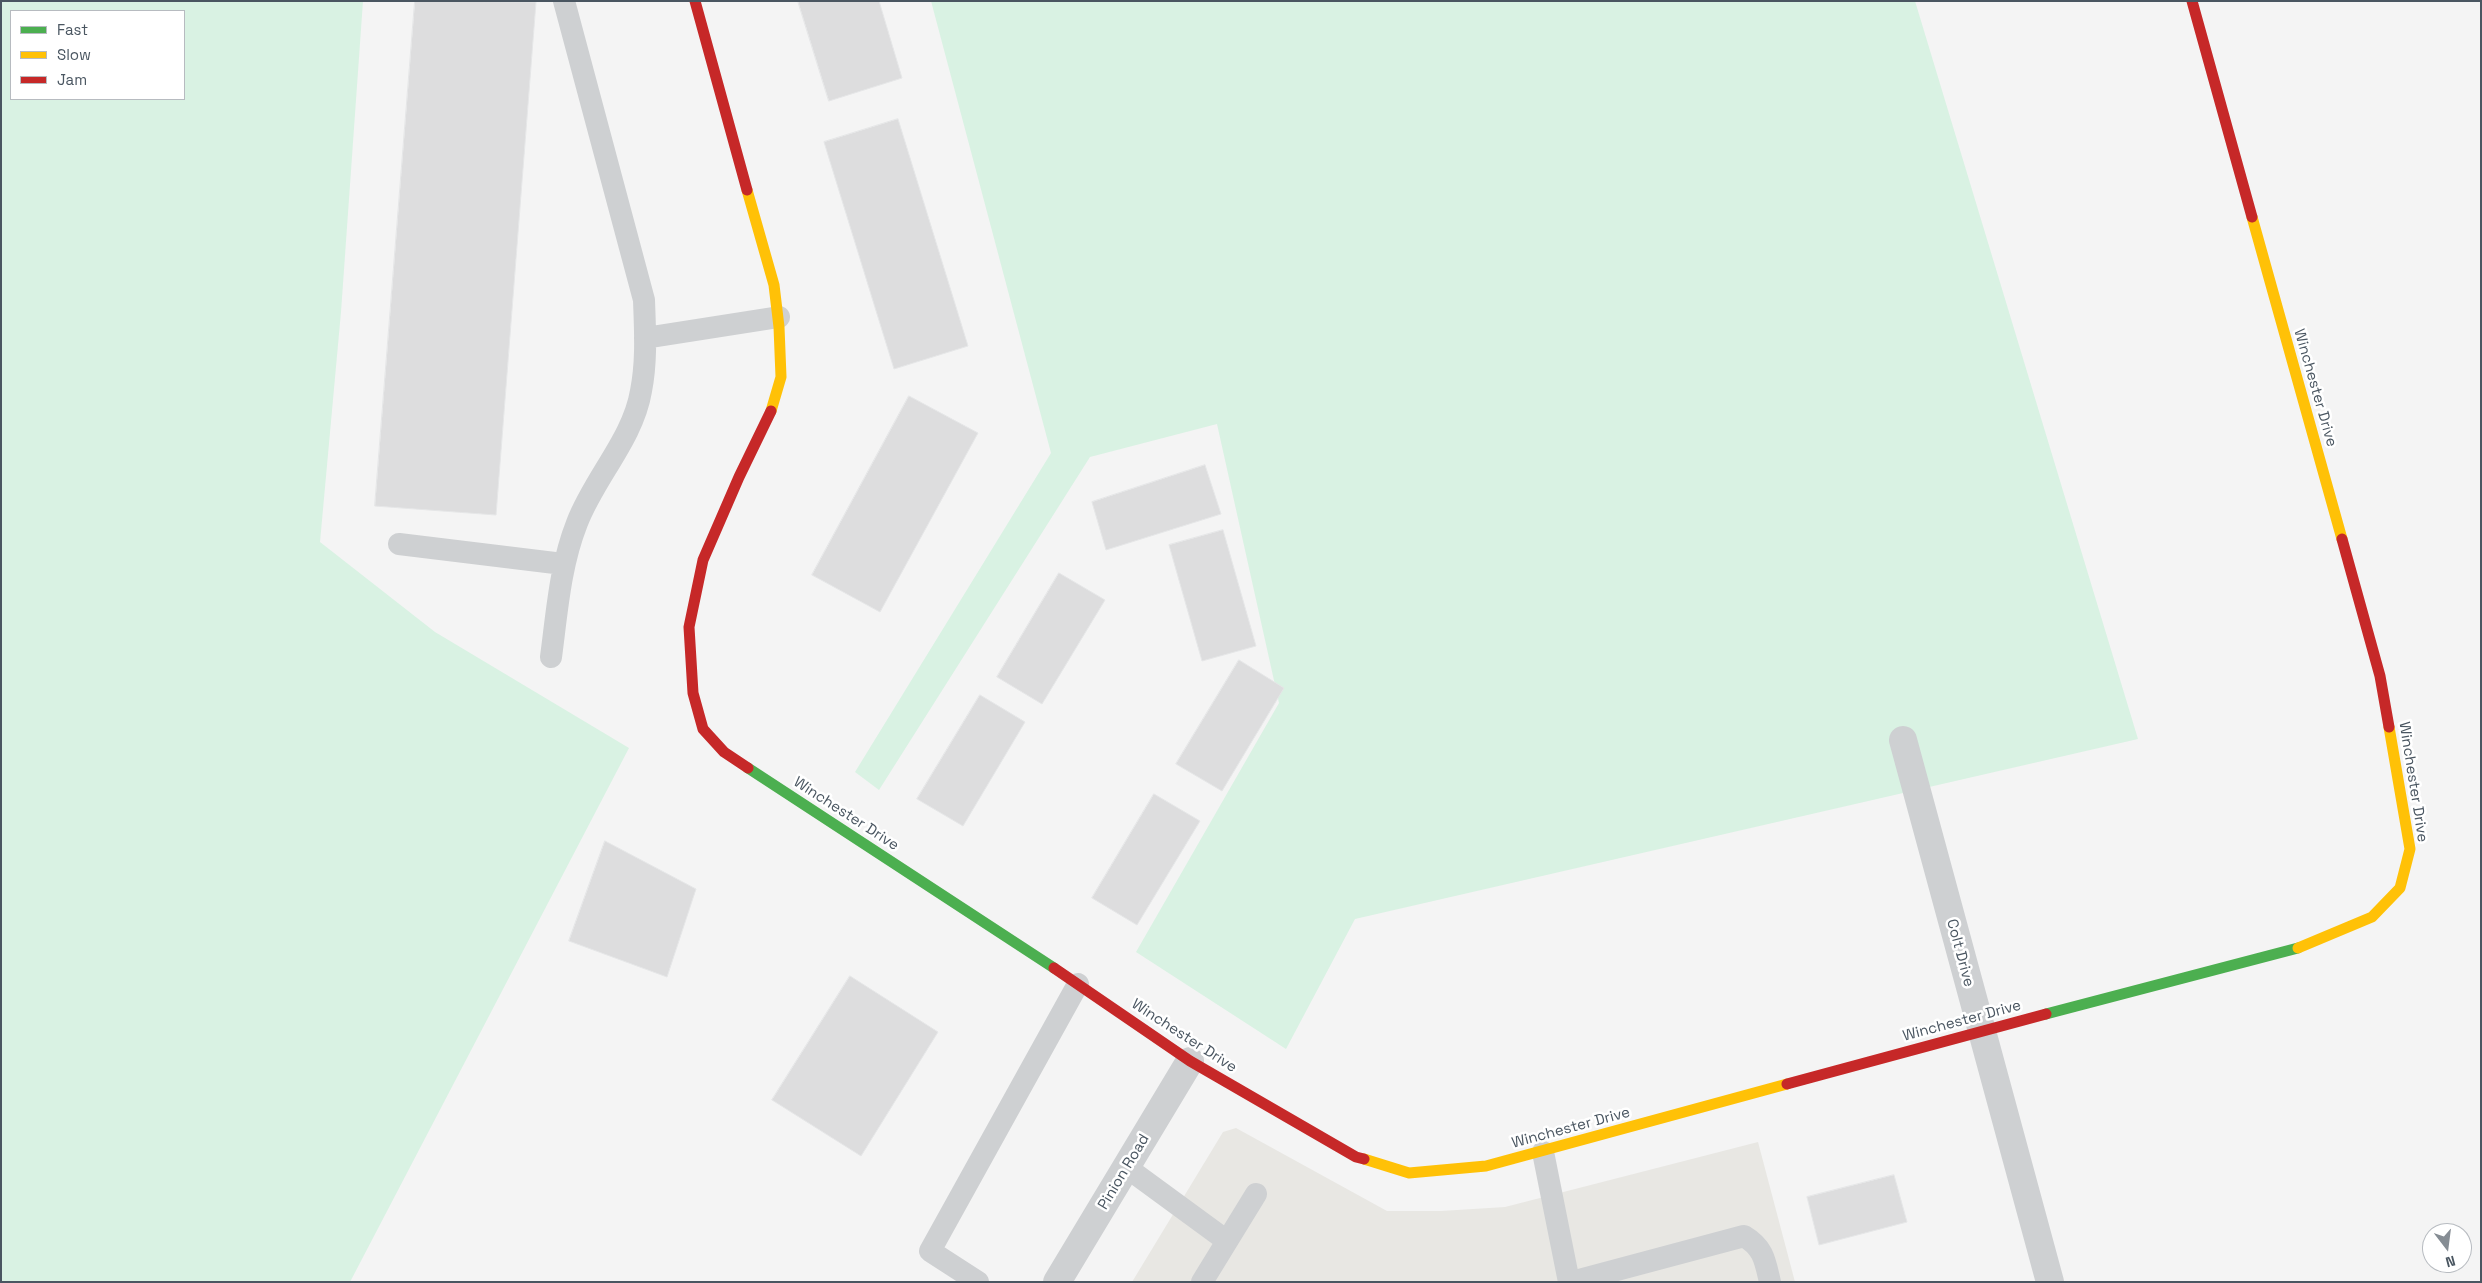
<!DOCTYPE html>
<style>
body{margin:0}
#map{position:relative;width:2482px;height:1283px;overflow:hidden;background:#f4f4f4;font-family:"Space Grotesk",sans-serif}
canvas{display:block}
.frame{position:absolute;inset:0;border:2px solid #4a5661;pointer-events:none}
.legend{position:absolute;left:10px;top:10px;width:175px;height:90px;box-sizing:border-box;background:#fff;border:1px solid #b7bbc0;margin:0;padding:6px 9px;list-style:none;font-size:15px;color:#4a5661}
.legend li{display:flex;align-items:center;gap:10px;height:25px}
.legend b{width:25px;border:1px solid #b7bbc0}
.north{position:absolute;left:2422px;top:1223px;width:50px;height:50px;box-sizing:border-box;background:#fff;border:1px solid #b7bbc0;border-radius:50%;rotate:165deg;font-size:14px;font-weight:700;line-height:20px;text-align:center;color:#4a5661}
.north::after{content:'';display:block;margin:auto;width:18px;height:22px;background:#868d94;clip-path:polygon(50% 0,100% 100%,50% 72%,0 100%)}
</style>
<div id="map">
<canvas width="2482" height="1283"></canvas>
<div class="frame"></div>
<ul class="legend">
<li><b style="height:6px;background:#4caf50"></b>Fast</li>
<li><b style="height:6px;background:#ffc107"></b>Slow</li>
<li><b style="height:6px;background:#c62828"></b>Jam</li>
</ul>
<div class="north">N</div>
</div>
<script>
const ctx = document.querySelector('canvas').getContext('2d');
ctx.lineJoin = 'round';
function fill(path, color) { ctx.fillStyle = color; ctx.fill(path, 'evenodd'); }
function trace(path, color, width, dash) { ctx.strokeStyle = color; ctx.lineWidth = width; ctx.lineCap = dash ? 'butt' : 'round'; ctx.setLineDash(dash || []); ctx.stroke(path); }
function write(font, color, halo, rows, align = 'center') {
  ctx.font = font + ' "Space Grotesk",sans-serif'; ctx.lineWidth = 5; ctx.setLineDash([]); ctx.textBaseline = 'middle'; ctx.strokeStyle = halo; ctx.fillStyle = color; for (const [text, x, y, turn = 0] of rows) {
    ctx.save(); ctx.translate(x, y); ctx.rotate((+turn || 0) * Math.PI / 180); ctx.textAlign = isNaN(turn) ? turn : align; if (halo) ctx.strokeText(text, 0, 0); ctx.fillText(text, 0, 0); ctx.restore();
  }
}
fill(new Path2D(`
 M1236,1128L1387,1211H1441L1505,1207L1758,1142L1795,1282H1132L1223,1132Z`), '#e8e7e3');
fill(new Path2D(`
 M1,1H363L341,312L320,542L435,632L629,748L350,1282H1ZM11,11H184V99H11Z
 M931,1H1915L2138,739L1355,919L1286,1049L1136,952L1279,703L1217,424L1090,457L879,790L855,772L1051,453Z`), '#d9f2e3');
const building = new Path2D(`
 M415,1L536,2L496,515L375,506Z
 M798,1H879L902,78L829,101Z
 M898,119L968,346L894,369L824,142Z
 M909,396L978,433L880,612L812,575Z
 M1205,465L1221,514L1106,550L1092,502Z
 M1223,530L1256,646L1202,661L1169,545Z
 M1059,573L1105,600L1042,704L997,677Z
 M1239,660L1284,688L1222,791L1176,764Z
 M980,695L1025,722L963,826L917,799Z
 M1154,794L1200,821L1137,925L1092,898Z
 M605,841L696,889L667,977L569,941Z
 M850,976L938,1032L861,1156L772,1100Z
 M1894,1175L1907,1222L1819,1245L1807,1197Z`);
fill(building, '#ddddde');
trace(building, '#e5e6e7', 1);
trace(new Path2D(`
 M645,338L779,317
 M399,544L563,564
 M551,657C557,612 560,566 577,523C594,478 633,439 641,391C647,360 645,330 644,300L564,1
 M1543,1152L1569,1282
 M1126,1167L1227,1241
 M978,1282L930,1251L1078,984
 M1202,1282L1256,1194
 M1572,1282L1744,1236C1764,1248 1765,1261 1770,1282`), '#ced0d2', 22);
trace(new Path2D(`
 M1903,740L2050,1282
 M1057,1282L1190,1061`), '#ced0d2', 28);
trace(new Path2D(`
 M748,768L1054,968
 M2046,1014L2298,948`), '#4caf50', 11);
trace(new Path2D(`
 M747,190L774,285L779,327L781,377L771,411
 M2252,217L2342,539
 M2298,948L2372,917L2400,888L2410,849L2389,727
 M1364,1159L1409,1173L1486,1166L1787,1084`), '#ffc107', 11);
trace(new Path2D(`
 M695,1L747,190
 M2192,1L2252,217
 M2342,539L2380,676L2389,727
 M748,768L724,752L703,729L693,693L689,627L703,560L739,477L771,411
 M1054,968L1190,1061L1356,1157L1364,1159
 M1787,1084L2046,1014`), '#c62828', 11);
write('15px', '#4a5661', '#fff', [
 ["Winchester Drive",2315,388,74],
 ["Winchester Drive",2413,782,81],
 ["Winchester Drive",846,814,33],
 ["Colt Drive",1960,953,75],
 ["Winchester Drive",1962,1021,-15],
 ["Winchester Drive",1184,1036,33],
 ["Winchester Drive",1571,1128,-15],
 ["Pinion Road",1124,1172,-59]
]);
</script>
